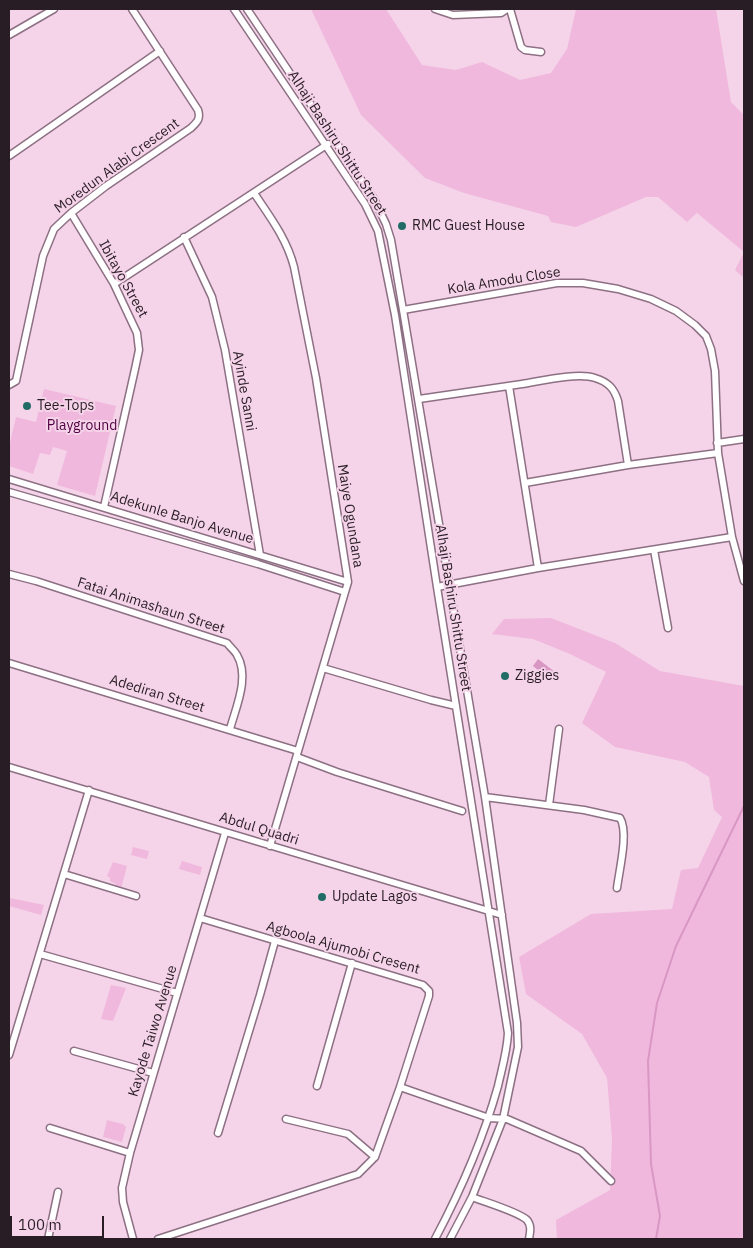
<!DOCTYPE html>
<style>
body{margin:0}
#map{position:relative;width:753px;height:1248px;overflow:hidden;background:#f5d4e9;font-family:"IBM Plex Sans",sans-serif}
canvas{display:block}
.frame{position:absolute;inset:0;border:10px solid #291d25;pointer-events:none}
.scale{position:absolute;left:10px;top:1216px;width:94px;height:22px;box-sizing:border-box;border:2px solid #291d25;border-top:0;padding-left:6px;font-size:15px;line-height:18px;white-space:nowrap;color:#291d25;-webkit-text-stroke:4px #f5d4e9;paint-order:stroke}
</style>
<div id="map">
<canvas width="753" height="1248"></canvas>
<div class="frame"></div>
<div class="scale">100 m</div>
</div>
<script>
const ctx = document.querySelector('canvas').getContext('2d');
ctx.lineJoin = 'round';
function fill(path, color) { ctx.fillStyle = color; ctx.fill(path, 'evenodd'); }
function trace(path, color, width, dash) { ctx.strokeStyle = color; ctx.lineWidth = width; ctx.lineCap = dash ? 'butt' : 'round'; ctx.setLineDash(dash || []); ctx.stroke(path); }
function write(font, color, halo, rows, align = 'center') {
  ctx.font = font + ' "IBM Plex Sans",sans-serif'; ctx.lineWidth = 4; ctx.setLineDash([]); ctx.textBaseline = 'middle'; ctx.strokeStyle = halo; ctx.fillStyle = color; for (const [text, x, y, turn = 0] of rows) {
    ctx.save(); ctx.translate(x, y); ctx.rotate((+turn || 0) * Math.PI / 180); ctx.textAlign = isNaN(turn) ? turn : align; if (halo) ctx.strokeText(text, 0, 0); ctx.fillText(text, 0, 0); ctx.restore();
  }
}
fill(new Path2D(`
 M311,9H386L422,65L456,70L482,62L520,80L551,73L567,49L576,9H716L731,102L744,115V278L735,270L744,252L697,213L687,222L658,197H646L576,227L551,222L548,216L464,193L425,178L361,115Z
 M44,389L116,406L95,496L57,485L67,451L53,447L50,455L40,453L33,474L9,466V447L16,417L36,422Z
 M551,618L615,643L660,671L744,686V1239H557L556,1220L610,1190L612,1139L607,1078L582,1034L526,994L519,957L591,914L672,909L681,870L698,868L722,817L714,810L709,777L685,762L615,747L582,723L606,672L570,654L533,639L492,634L504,619Z
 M133,847L149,851L147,859L131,855Z
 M182,861L202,867L200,875L179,869Z
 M113,862L127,866L121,889L116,886V884L110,881V878L107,876Z
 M10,898L44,905L41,915L9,906Z
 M111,985L126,988L113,1021L101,1019Z
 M107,1120L123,1124L126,1127L122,1142L103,1137Z`), '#f0b8dd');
fill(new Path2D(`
 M538,659L555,672L549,679L533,666Z`), '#d997c4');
trace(new Path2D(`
 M656,1239L660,1216L651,1164L648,1061L657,1003L676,946L744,806`), '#d997c4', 2);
const minor = new Path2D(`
 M234,9L365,204L378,231L395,315L437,587L508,1033C507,1052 502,1068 498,1086C483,1140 461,1190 435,1239
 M247,9L374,199L386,224L391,240L403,310L485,797L517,1023L518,1047L503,1119L472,1197L450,1239
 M435,9L453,15L501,13L507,9
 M510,9L521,47L525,50L541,52
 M9,35L54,9
 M9,156L160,51
 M254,193C270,217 287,239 294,267L316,378L348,582L270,846
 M71,213L114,284L137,333L139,350L135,369L104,507
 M184,237L212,297L225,350L260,555
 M114,284L328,144
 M403,310L557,283H583L618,289L651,299L676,311L695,325L706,336L711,349L715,371L718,453L732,537L744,581
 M9,385L16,381L43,256L54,229L71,213L106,186L191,128C197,122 201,119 198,110L132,9
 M509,386L538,568
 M419,399C453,394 488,389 522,384C541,381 578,372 595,378C608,382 614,388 618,401L628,465
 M717,443L744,439
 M9,479L348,582
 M525,483L628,465L718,453
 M9,492L258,564L345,592
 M654,550L668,628
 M9,574L36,581L227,643C230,647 235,651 237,655C250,677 236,707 230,729
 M437,587L538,568L732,537
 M9,663L298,751
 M323,668L431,700L456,706
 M297,757L337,772L462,811
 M9,767L502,915
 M485,797L584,810L620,818C629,832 619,871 617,888
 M549,805L559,729
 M64,874L136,896
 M40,954L177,993
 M74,1051L153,1073
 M9,1055L89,790
 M317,1086L352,963
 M400,1087L489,1118L507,1119L551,1138L581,1151L611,1181
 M286,1119L348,1134L375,1157
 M50,1128L130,1153
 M218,1133L260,995L275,941
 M472,1197C485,1202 519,1212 527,1220C532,1226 530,1233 529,1239
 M48,1239L58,1192
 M133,1239L123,1202L122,1188L130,1153L225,833
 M158,1239L358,1174L375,1157L400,1087L429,996V991L423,985L200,918`);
trace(minor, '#8d7083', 9);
trace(minor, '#fff', 6);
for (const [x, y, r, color] of [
 [402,226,5,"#226c68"],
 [27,406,5,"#226c68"],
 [505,676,5,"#226c68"],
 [322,897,5,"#226c68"]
]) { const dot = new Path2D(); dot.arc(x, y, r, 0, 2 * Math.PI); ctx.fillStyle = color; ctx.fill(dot); trace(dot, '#f5d4e9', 2); }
write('14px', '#291d25', '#f5d4e9', [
 ["Alhaji Bashiru Shittu Street",337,143,57],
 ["Moredun Alabi Crescent",117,166,-36],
 ["Ibitayo Street",123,279,61],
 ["Kola Amodu Close",504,281,-9],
 ["Ayinde Sanni",244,391,80],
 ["Maiye Ogundana",350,516,81],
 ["Adekunle Banjo Avenue",182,518,17],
 ["Fatai Animashaun Street",151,606,18],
 ["Alhaji Bashiru Shittu Street",453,608,81],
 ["Adediran Street",157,694,17],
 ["Abdul Quadri",259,829,17],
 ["Agboola Ajumobi Cresent",343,948,16],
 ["Kayode Taiwo Avenue",153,1031,-73]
]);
write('14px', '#291d25', '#f5d4e9', [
 ["RMC Guest House",412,226],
 ["Tee-Tops",37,406],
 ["Ziggies",515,676],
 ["Update Lagos",332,897]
], 'left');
write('14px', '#510141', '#f5d4e9', [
 ["Playground",82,426]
]);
</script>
